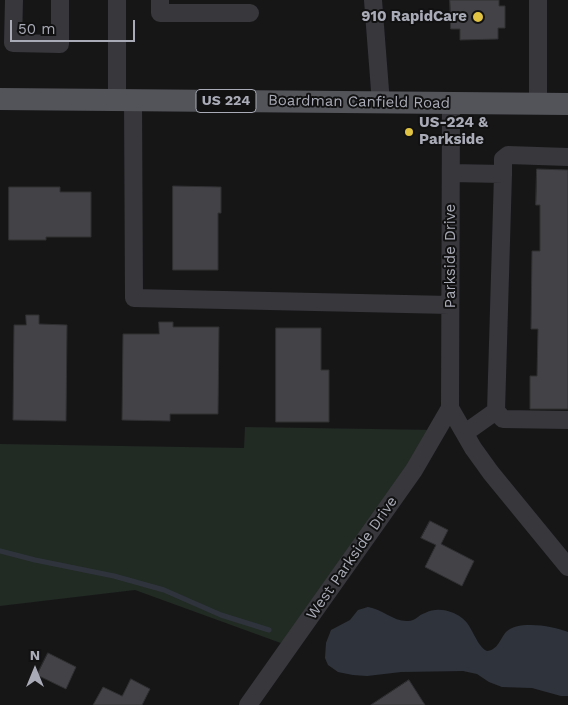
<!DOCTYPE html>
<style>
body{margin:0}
#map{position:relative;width:568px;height:705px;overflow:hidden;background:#161617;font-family:"Work Sans",sans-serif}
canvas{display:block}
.north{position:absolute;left:10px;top:645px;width:50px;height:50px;-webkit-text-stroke:4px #111112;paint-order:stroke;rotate:0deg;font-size:14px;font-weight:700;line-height:20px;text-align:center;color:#a9abb6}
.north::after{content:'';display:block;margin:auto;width:18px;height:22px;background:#a9abb6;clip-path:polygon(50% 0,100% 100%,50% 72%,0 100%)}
.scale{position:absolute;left:10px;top:20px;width:125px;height:22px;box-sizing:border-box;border:2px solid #a9abb6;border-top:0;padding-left:6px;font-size:15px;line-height:18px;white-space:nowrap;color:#a9abb6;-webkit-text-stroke:4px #111112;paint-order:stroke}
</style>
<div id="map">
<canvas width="568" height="705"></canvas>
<div class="north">N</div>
<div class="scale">50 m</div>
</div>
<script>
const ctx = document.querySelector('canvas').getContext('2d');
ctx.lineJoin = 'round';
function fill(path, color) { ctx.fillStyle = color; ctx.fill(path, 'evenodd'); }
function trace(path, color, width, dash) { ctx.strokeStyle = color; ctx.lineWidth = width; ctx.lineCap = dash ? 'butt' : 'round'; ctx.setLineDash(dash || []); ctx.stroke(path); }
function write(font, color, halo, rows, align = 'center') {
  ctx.font = font + ' "Work Sans",sans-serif'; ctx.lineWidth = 4; ctx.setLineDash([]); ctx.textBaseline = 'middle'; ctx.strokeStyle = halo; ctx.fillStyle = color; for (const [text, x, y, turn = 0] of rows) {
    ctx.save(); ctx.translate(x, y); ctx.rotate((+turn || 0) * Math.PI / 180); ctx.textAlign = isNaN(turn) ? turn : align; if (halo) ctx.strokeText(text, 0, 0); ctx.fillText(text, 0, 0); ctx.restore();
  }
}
fill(new Path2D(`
 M245,427L438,430L289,646L135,590L0,606V444L244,448Z`), '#222a24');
fill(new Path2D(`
 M368,607C382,609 394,622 408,621C416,621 418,615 425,613C437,607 451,610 462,618C473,626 476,646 487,651C498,650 500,639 506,632C518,620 553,626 568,632V696H561L532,688L502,687L489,682L477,674L463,671L401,672L367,676L353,675L338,672L328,665L325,658L326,643L331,630L350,620L358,610Z`), '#2f343c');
trace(new Path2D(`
 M0,551L35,560L114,576L164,590L221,615L269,630`), '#2f343c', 5);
const building = new Path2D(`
 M450,0H499V6H505V28H498V39L460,40V29H451Z
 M537,169L568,170V409H530V376H537L538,329H531L532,251H540V205H536Z
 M173,186L221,187V213H218V270H173Z
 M9,187H60V192H91V237H46V240H9Z
 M26,315H39V324L67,325L66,421L13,420L14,325H26Z
 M159,322H173V327H219L218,414H170V421L122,420L123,334H159Z
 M276,328H321V370H329V422H276Z
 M430,521L448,530L441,544L474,561L462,586L425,567L436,545L421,538Z
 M48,653L76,667L66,689L37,675Z
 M131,679L150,689L142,705H93L103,687L122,696Z
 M409,680L425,705H371Z`);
fill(building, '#434347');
trace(building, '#303033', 1);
trace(new Path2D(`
 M14,0L13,43L60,44V0
 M117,0V100
 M160,0V13H250
 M373,0L381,103
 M133,100L134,298L450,305
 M538,104V0
 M451,173L503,174V159L508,155L568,157
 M503,174L496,411L503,419L568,420
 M450,408L451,103
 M450,408L473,448L491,473L568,567
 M465,433L496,411
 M248,705L414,470L450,408`), '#37373c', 18);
trace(new Path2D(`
 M0,99L568,104`), '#53545a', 22);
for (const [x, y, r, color] of [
 [478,17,6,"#e1c343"],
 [409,132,5,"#e1c343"]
]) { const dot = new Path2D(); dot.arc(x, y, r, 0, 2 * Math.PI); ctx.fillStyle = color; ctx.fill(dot); trace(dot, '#111112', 2); }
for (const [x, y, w] of [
 [226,101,60]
]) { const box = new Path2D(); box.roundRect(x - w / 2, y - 11.5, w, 23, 4); ctx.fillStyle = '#111112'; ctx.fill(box); trace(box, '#a9abb6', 1); }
write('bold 14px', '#a9abb6', null, [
 ["US 224",226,101]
]);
write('bold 15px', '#a9abb6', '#111112', [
 ["910 RapidCare",467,17],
 ["US-224 &",419,123,"left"],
 ["Parkside",419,140,"left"]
], 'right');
write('15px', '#a9abb6', '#111112', [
 ["Boardman Canfield Road",359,102,1],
 ["Parkside Drive",451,256,-90],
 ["West Parkside Drive",352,558,-55]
]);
</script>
